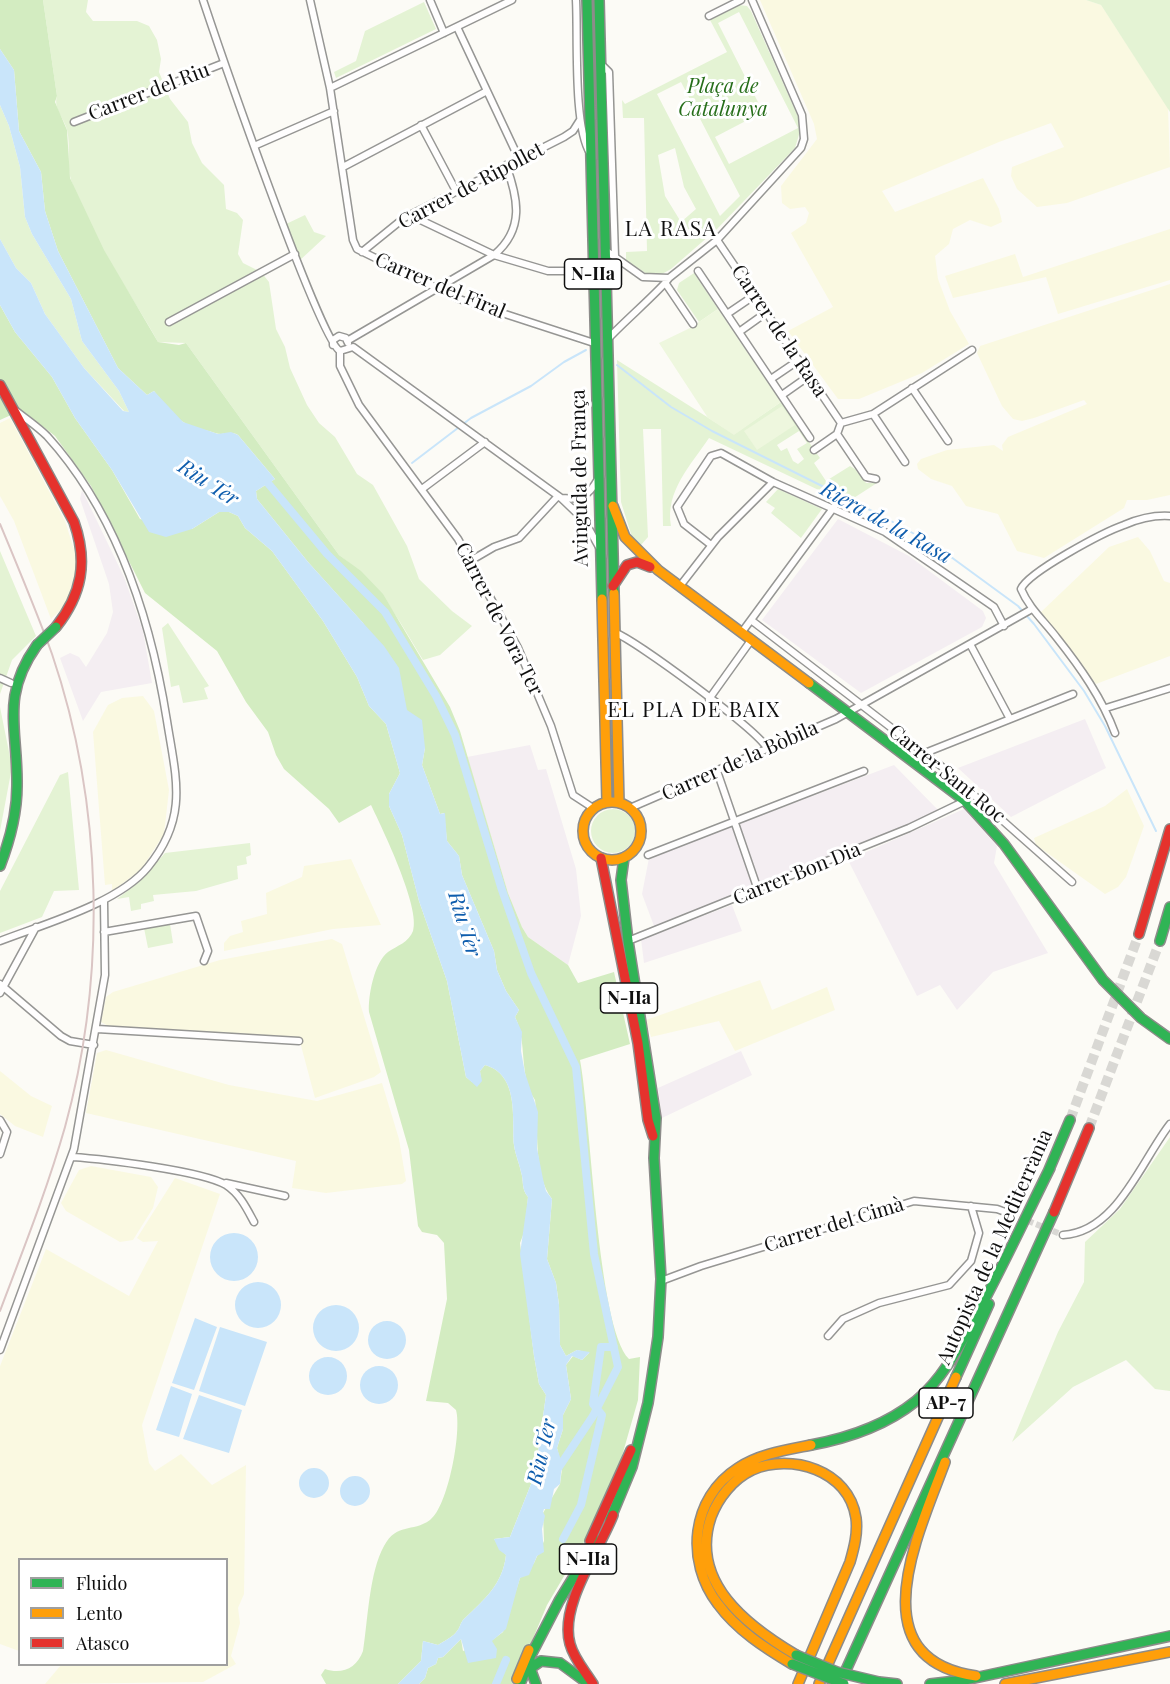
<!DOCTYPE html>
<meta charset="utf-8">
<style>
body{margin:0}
#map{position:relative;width:1170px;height:1684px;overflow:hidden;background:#fcfbf6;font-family:"Playfair Display",serif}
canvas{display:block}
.legend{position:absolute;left:18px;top:1558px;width:210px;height:108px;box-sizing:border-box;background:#fff;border:2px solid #9f9f9f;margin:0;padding:8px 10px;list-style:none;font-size:18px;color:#101010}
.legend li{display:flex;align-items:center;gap:12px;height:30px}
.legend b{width:30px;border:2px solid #9f9f9f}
</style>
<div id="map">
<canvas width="1170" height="1684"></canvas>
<ul class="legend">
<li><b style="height:8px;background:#30b455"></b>Fluido</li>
<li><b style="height:8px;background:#ff9f0a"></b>Lento</li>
<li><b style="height:8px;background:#e5322d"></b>Atasco</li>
</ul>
</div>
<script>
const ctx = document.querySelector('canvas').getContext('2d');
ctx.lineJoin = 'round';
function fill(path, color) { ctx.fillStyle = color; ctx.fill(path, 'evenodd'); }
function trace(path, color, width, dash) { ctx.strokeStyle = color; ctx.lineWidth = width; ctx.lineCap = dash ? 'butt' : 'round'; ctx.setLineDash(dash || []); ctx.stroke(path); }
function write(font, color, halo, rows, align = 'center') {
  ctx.font = font + ' "Playfair Display",serif'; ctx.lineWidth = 6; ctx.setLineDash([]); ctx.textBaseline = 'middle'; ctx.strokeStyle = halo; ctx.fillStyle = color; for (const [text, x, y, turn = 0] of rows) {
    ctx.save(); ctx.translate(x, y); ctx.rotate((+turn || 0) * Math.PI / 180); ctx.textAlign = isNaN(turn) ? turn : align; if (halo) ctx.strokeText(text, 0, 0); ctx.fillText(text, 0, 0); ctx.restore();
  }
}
fill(new Path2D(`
 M82,490L124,577L143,631L152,683L101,692L83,721L60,658L70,653L79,657L86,667L107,633L113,612L109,584L80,499Z
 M838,519L909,556L983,611L986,618L982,627L861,693L762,620Z
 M1085,719L1106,768L1011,817L958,768Z
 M530,745L538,770L546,769L576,869L581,916L568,965L528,937L522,927L508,893L467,757Z
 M894,765L939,811L906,827L654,926L642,894L649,858Z
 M964,809L997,846L994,863L1048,953L993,972L957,1010L940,985L917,996L848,860Z
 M732,905L742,931L644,963L641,939Z
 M741,1051L752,1075L662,1118L658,1088Z`), '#f4eef2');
fill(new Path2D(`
 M760,0H1086L1101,5L1168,107L1170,167L1067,203L1037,207L1017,189L1011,176L1012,167L1064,147L1051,123L999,142L882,191L895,212L983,178L999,209L1002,222L991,227L970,220L953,229L949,244L935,256L938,279L950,311L969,344L922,373L859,399H838L788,331L833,307L791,233L806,223L809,213L805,207L790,209L782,203L781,186L817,139L814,124Z
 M1170,229V280L1058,314L1046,277L953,298L945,276L1015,254L1023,277Z
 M1170,284V495L1147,500H1127L1124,508L1044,558L1017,551L998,514L966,506L952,486L931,479L918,469L917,464L921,459L947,450L994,445L1003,451L1002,445L1008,437L1087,404L1084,400L1034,418L1022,421L1013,419L1002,406L977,353L980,346Z
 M10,418L65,521L78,562L75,585L66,605L51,619L14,521L0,496V423Z
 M1138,537L1150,551L1164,581L1170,583V656L1096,684L1041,612L1109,547Z
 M143,696L154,711L169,790L164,834L141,870L112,891V884L105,885L93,732L108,705L122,698Z
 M1127,789L1144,826L1126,877L1118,887L1105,894L1036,845L1034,838L1105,806Z
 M351,859L381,925L333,929L224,951V943L230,936L243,932L241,921L267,914L266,893L302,877L304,866Z
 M332,939L342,944L381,1072L374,1077L315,1098L299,1038L108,1026L101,1022L106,997L113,992L220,960Z
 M760,980L772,1010L827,987L835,1010L735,1051L719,1021L651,1037L646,1020Z
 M106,1050L229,1085L317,1101L382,1083L399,1139L406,1181L402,1184L326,1193L292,1188L296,1161L86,1113L97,1053Z
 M0,1071L31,1096L52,1106L43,1137L15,1126L0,1114Z
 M91,1166L151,1177L158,1187L153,1208L133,1240L120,1242L66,1211L61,1203L79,1170Z
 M175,1178L220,1194L142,1425L149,1463L155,1471L181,1454L212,1485L246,1465L244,1594L238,1608L240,1623L231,1656L236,1664L203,1682L45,1684L61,1665L226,1664V1560H20L19,1651L0,1644V1366L46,1249L129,1296L158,1241L143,1242L137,1238Z`), '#faf9e1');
fill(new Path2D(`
 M43,0H88L86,12L93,21H137L149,26L157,40L161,59L159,72L170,99L188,122L192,143L202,163L224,185L226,209L237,213L243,220L238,254L243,263L261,272L269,282L276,329L285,347L290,368L307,405L319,423L335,437L357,474L373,485L407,546L419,579L452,611L472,626L440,655L423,660C396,615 382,588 339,555L186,343L158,342C129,289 90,239 71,180C66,164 71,146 67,130C64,118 53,108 57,96Z
 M1086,0H1170V112L1101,5Z
 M424,2L436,29L336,78L334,72L356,61L365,31Z
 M739,5L747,6L751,11L800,121L801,128L795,148L717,229L671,269L662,274H647L626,260V252L647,251L644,118H623L622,100L625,104L727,52L710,20ZM739,12L798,128L729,164L715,137L763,112L718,23ZM681,82L740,196L720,216L657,94ZM675,148L684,187L696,209L681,222L665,196L658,155Z
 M0,105L9,126L20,167L25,217L32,234L71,299L82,341L119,391L129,412L124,411L84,368L45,314L31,283L16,268L0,239Z
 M305,215L314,232L326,236L298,262L284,225Z
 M694,273L718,309L699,322L677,290L679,283Z
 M617,360L734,434L781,402L820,458L814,463L826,481L850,466L855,469L866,483H877L846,503L709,438C691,465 665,491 671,526H663L661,429H643L648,537L641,545L632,537L621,502ZM799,431L807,443L797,449L804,459L798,464L793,461L787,448L781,451L777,445Z
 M778,489L822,509L801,538L771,513L775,508L766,502Z
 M0,551L36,636L12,660L0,694Z
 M168,623L209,686L204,688L208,699L183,703L179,685L171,687L162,628Z
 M0,707L12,767L0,831Z
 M68,772L79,890L54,891L42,917L0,933V891L60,775Z
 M591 831a22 22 0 1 1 44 0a22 22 0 1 1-44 0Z
 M250,843L251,855L246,857L247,864L237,866L238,879L196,891L153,895L154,901L141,904V909L131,911L129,897L117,899L139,882L165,853Z
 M170,924L173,943L148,948L144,928Z
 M1170,1137V1391L1155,1389L1126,1360L1073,1387L1012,1442L1058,1332L1084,1282L1085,1242L1120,1209Z`), '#e4f3d4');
fill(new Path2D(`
 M0,0H43L57,96L55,102L67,130L70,178L104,250L158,342L179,345L186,343L339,555L361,571L383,594L450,707L460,731L508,893L522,927L528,937L568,965L578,983L614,972L630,1044L580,1060C591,1117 597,1327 629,1359L640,1357L638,1400L616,1477L590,1532L547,1605L514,1684H419L425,1678L428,1668L436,1664L438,1658L443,1657L461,1639L463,1651L491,1641L503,1632L520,1578L534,1563L544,1541L543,1513L560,1484L562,1469L557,1448L563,1429V1415L571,1399L566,1365L573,1356L582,1360L589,1353L577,1350L566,1356L560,1345L559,1305L556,1283L547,1259L552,1199C533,1174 539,1131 535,1100C518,1075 528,1043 515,1017L519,1010L506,991L497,970L494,951L462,875L459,856L447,841L444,813L440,814L422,765L425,748L363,623L308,562L257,499L256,491L275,479L238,435C230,431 223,436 215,433C208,430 200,430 193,427C176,421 164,405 154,391L147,395L118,368L58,251L45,211L41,172L19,131L14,70L0,49Z
 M0,305L15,332L52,377L75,418L112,470L140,519L192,529L219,512H229L238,516L245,528L272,551L323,621L357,677L369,706L386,724L400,773L389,794V806L402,835L419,901L447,981L466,1077L472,1082L481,1081L480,1071L485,1065C519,1075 512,1116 514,1145C515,1154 519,1162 521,1172C524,1181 521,1189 528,1197L525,1230L520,1243L534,1356L539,1384L546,1395L535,1474L510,1537L494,1539L506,1555C503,1584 484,1600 464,1619C460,1623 460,1628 457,1631C453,1637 444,1641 438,1645L423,1641L421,1661L398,1684H326L321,1675L325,1669C342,1675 357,1668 363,1651C368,1620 369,1573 384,1546C397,1522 412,1533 430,1520C448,1507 462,1431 456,1410L448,1403L426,1401L447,1299L444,1243L437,1235L422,1232L418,1226L409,1150L369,1012C368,996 374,963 388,952C397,946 409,942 413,931C421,908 382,828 371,805L339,823L329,809L284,769L276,755L268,732L246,702L217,651L145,593L91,486L55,436L22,410L0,420Z`), '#d3ecc1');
fill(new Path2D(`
 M718,309L781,402L734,435L708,418L659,343L690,328Z
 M782,406L795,425L757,450L744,431Z`), '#eef7de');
fill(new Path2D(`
 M0,49L14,70L19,131L41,172L45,211L58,251L118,368L147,395L154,391L183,422L218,434L231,432L238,435L275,479L256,491L257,499L308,562L384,646L399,668L407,710L422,720L425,748L422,765L440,814L445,813L447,841L459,856L462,875L494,951L497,970L506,991L519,1010L515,1017L522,1032L521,1051L525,1073L538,1112L537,1148L543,1179L546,1191L552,1199L547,1259L556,1283L559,1305L560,1345L566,1356L577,1350L590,1352L582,1360L572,1356L566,1365L571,1399L563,1415V1429L557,1448L562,1463L560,1484L554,1489L550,1509H544L543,1512L545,1516L542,1529L544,1552L537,1556L529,1575L520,1578L506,1629L492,1641L497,1649L496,1658L468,1663L461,1639L443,1657L438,1658L436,1664L428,1668L425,1678L419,1684H398L421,1661L423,1641L438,1645C444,1641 453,1637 457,1631C460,1628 460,1623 464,1619C484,1600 503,1584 506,1555L499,1550L494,1539L510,1537L535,1474L546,1395L539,1384L534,1356L520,1254L528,1197C521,1189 524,1181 521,1172C519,1162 515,1154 514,1145C512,1116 519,1075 485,1065L480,1071L482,1081L477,1087L466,1077L447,981L419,901L402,835L389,806V794L400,773L386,724L369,706L357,677L323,621L272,551L245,528L238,516L229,512H219L192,529L166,537L149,532L112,470L75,418L52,377L15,332L0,305V239L16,268L31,283L45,314L84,368L123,411L129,412L119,391L82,341L71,299L32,234L25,217L20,167L9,126L0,105Z
 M210 1257a24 24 0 1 1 48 0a24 24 0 1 1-48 0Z
 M235 1305a23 23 0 1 1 46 0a23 23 0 1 1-46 0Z
 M313 1328a23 23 0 1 1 46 0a23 23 0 1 1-46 0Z
 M195,1318L217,1327L194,1390L172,1383Z
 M368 1340a19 19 0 1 1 38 0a19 19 0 1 1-38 0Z
 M220,1327L267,1342L245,1406L199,1391Z
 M309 1376a19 19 0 1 1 38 0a19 19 0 1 1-38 0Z
 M360 1385a19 19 0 1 1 38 0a19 19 0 1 1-38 0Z
 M171,1386L192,1394L179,1437L156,1430Z
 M199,1395L242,1410L229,1453L183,1439Z
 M299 1483a15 15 0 1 1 30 0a15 15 0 1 1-30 0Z
 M340 1491a15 15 0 1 1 30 0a15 15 0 1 1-30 0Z`), '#c9e5fa');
trace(new Path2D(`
 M617,365L671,407L712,431L882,516L936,546L1018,606L1034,624L1084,691L1105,726L1156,831
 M412,463L471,418L531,386L564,362L586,350`), '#c9e5fa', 2);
trace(new Path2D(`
 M262,476L327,554L385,612L436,696L455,735L502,890L531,973L576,1067L594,1254L618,1367L593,1416L557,1470
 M563,1539L581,1505L602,1415L593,1404L601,1347H614
 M496,1684L506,1660`), '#c9e5fa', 8);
trace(new Path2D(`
 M1011,1214L1063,1235`), '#d9d8d4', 6, [6, 3]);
trace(new Path2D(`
 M1070,1120L1139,934
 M1089,1128L1160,941`), '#d9d8d4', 10, [10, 5]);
const street = new Path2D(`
 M203,0C217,42 320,342 340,351
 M310,0L330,88L353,240L357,249L459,299L594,343
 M430,0L444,33
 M576,0C578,35 573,126 590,153
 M709,16L741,0
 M457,27L519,159
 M602,65L609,72L615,256
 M330,88L512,0
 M74,122L224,63
 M421,125L456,191
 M254,146L334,111
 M343,167L487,91
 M410,215L494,255L548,271H570L593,286
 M717,240L841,423
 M605,250L643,277L669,278
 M362,252L404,218L564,137L573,131L580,120
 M698,271L810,438
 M666,284L693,324
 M727,314L755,295
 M169,322L295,254
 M739,332L767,312
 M607,340C618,327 665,286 669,278L717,240L801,148L804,139L802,115L752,0
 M347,341L494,255C525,229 518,198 506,165
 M333,345V340L339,336L346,338L348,343
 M340,351V366L359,405L458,539L518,648L551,726L573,795L593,808
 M340,351L353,347L561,498L584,520L599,547
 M771,379L799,360
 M912,388L948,441
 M782,395L809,376
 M873,414L905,462
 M841,423L873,414L972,350
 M837,434L866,477L876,479
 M814,450L837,434L841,423
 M422,489L485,442
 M561,498C581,500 588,497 598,479
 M711,545L684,524L677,507L711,456L721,453L773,482L885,532L994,607L1004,626
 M470,561L494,547L519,538L558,496
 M680,586L718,537L773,482
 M751,620L941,766L1072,882
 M614,632C638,642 756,729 767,748
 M742,632L834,507
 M970,644L1010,719
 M0,678L11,683
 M709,699L752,639
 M1106,708L1170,688
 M1115,733C1102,698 1080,667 1057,638C1044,621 1029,608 1021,589C1028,572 1104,532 1124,525C1138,519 1155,515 1170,516
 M925,753L1073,694
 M717,771L758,890
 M630,808L836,719L1032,609
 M648,855L864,771
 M104,932L196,916L208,951L204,961
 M0,941C44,924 119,903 148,867C189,817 176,778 167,721C151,620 117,513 47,436C38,427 26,419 15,410
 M628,941L909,828L965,801
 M0,984L61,1036L70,1041L94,1045
 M0,993L36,927
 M97,1029L299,1041
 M0,1120L7,1132L0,1154
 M72,1157C103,1159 203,1171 226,1185C240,1194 247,1209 254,1222
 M226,1183L285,1196
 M1063,1235C1117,1232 1141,1161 1170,1124
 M661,1281L701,1266L914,1201L997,1209L1011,1214
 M828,1336L843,1319L879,1303L949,1285L971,1261L979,1233L971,1206
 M0,1350L74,1149L105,975L104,902`);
const fast = new Path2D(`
 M587,0L602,599
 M599,0L614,593
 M809,683L965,801L1004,844L1103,980L1141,1018L1170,1039
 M0,866C10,840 17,813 17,786C18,728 0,697 37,645
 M1160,941L1170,907
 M1048,1172L1070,1120
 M956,1377L989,1304
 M811,1445C849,1438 885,1426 916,1401C944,1378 961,1343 978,1312C1004,1264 1026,1216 1050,1168
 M610,1520L632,1467L648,1403L658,1337L661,1279L654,1158L656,1118L628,941L621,880L624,858
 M841,1681L1054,1212
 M879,1682L897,1684
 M520,1684L525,1672L541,1661L560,1663L586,1682
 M536,1684L530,1668V1657L559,1601L589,1552L593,1537
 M930,1684L965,1680L1170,1636`);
const slow = new Path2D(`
 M613,506L625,537L658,570L809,683
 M614,593L619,803
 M602,599L607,802
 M583 831a29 29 0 1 1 58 0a29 29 0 1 1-58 0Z
 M945,1462C919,1533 857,1659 976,1676
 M796,1655C747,1626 689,1582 711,1517C718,1498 733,1479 752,1470C791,1453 849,1470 856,1518C858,1533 854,1548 850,1562L798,1684
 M792,1664C765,1648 737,1630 718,1604C685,1561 691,1498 738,1468C759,1454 786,1450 811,1445
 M517,1679L529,1650
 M819,1684L956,1377
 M1005,1684L1170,1652`);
const jam = new Path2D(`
 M0,385L74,522C88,562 82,594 56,627
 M613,586L627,565L637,562L650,567
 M601,858L638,1043L648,1120L653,1136
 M1139,934L1170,829
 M1054,1212L1089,1128
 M590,1541L631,1450
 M593,1684C585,1671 574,1659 570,1644C559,1605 599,1551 613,1515`);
trace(street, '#969694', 9);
trace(fast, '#8d8c8a', 12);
trace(slow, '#8d8c8a', 12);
trace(jam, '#8d8c8a', 12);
trace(street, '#fffefe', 6);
trace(fast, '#30b455', 9);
trace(slow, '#ff9f0a', 9);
trace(jam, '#e5322d', 9);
trace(new Path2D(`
 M0,524C18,567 36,610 52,654C103,804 107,975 65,1127C47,1190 23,1250 0,1311`), '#dac5c4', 2);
const fastBridge = new Path2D(`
 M37,645L56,627
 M796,1655L837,1672L879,1682
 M792,1664L844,1684`);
trace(fastBridge, '#8d8c8a', 12, []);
trace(fastBridge, '#30b455', 9);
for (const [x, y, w] of [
 [593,274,57],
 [629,998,57],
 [946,1403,54],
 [588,1559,57]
]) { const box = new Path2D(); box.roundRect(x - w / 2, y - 15, w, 30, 4.5); ctx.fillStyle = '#fff'; ctx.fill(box); trace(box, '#101010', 1.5); }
write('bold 18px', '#101010', null, [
 ["N-IIa",593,274],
 ["N-IIa",629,998],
 ["AP-7",946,1403],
 ["N-IIa",588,1559]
]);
write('italic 20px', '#266e1a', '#fff', [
 ["Plaça de",723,87],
 ["Catalunya",723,110]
]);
write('20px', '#101010', '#fff', [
 ["Carrer del Riu",149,92,-21],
 ["Carrer de Ripollet",471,186,-28],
 ["Carrer del Firal",440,286,23],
 ["Carrer de la Rasa",779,331,56],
 ["Avinguda de França",580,478,-91],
 ["Carrer de Vora Ter",499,619,63],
 ["Carrer de la Bòbila",740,761,-24],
 ["Carrer Sant Roc",947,774,39],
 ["Carrer Bon Dia",797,874,-22],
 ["Carrer del Cimà",834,1225,-17],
 ["Autopista de la Mediterrània",995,1247,-66]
]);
ctx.letterSpacing = '1.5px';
write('21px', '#101010', '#fff', [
 ["LA RASA",671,229],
 ["EL PLA DE BAIX",694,710]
]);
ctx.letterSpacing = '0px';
write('italic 21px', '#0e5dad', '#fff', [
 ["Riu Ter",208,483,33],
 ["Riera de la Rasa",886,523,29],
 ["Riu Ter",464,924,73],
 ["Riu Ter",542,1452,-77]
]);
</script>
